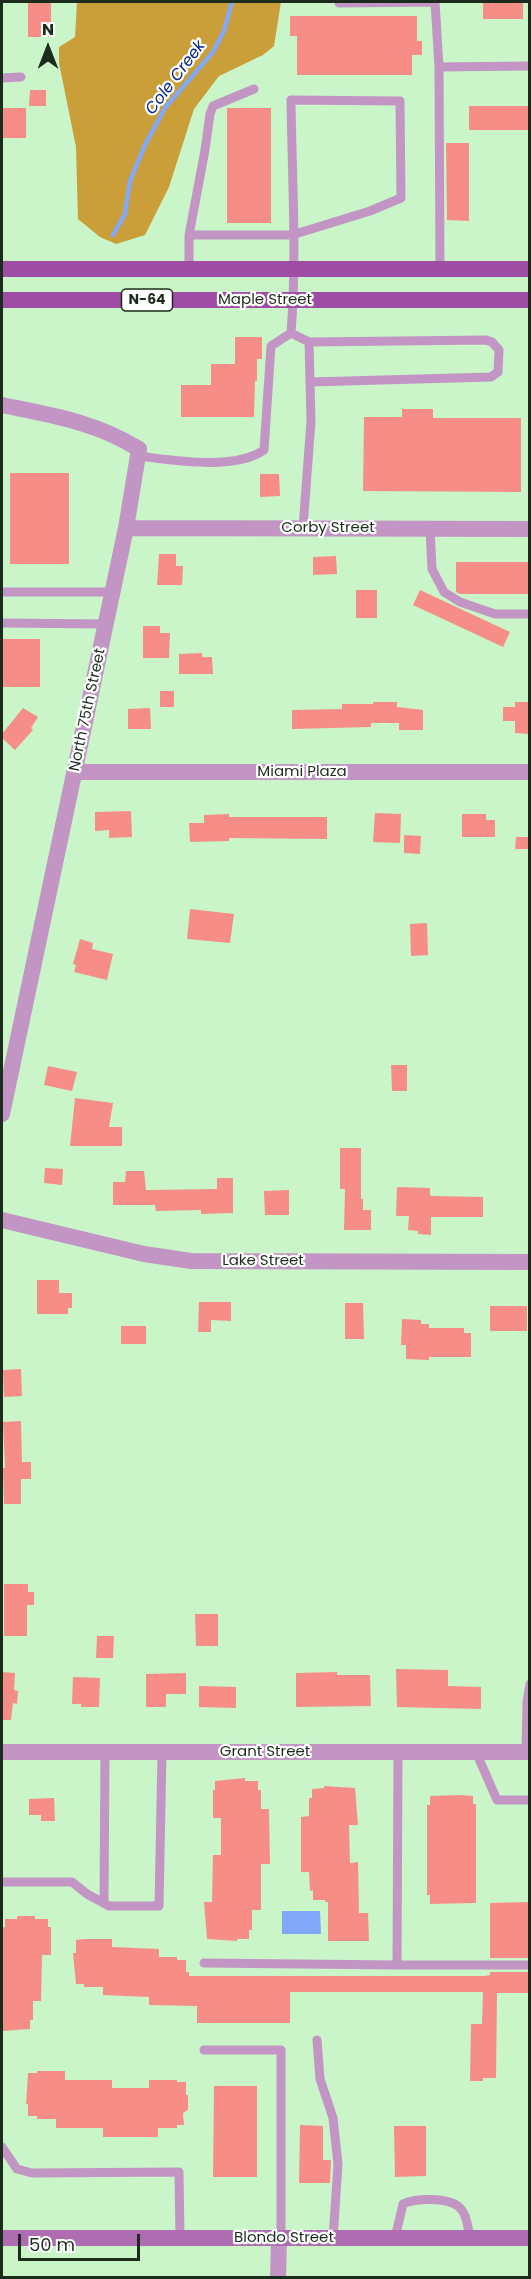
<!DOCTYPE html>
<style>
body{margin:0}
#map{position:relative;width:531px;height:2279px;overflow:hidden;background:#c9f5c9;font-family:Poppins,sans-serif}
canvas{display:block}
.frame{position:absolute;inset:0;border:3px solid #1c2c1c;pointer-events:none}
.north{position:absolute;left:18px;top:18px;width:60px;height:60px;-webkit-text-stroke:4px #fff;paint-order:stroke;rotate:0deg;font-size:16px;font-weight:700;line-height:24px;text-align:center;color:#1c2c1c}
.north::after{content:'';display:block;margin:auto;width:21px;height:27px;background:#1c2c1c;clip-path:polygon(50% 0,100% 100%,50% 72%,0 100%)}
.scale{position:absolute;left:18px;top:2234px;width:122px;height:27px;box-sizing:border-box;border:3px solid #1c2c1c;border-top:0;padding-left:8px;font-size:18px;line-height:21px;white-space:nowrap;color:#1c2c1c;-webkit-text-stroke:4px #fff;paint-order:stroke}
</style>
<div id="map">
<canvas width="531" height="2279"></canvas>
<div class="frame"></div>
<div class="north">N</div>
<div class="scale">50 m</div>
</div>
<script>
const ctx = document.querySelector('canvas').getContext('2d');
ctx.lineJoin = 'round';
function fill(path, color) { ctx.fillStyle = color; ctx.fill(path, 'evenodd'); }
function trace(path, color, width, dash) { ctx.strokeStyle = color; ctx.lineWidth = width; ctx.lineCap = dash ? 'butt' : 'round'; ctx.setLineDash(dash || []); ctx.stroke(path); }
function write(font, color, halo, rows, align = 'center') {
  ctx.font = font + ' Poppins,sans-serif'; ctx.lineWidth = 4.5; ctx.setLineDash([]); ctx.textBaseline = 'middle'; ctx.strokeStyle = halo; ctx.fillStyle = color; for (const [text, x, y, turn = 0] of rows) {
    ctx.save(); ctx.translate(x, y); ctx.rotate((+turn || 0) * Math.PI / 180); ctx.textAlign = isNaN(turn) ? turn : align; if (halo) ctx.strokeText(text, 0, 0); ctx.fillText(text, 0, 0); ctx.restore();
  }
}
fill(new Path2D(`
 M77,2H281L274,46L263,55L219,76L194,109L169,187L145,235L116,244L100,237L78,219L76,147L59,63V47L75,37Z`), '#ca9e38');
fill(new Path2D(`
 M282,1911H320L321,1934H282Z`), '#82a8fa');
trace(new Path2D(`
 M113,235L125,214L130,181L145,145L165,108L213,52L224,31L232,2`), '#82a8fa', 4.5);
fill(new Path2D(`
 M28,2H51V37H28Z
 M483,2H523V19H483Z
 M290,16H417V41H422V55H412V75H297V36H290Z
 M30,90H46V106H29Z
 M469,106H530V130H469Z
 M2,108H26V138H2Z
 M227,108H271V223H227Z
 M446,143H469V221L447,220Z
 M235,337H262V359H257V381H255L254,417H181V385H211V364H235Z
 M402,409H433V418H521V492L363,491L364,417H402Z
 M10,473H69V564H10Z
 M260,474H279L280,496L260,497Z
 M159,554H176V566H183L182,585H157Z
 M336,556L337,574L313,575V557Z
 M456,562H530V594H460L456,592Z
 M356,590H377V618H356Z
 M420,590L510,632L503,647L413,605Z
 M143,626H160V633H170L169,658H143Z
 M2,639H40V687H2Z
 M202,653V657H212L213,674H179V654Z
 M160,691H174V707H160Z
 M373,702H397V707L423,710V730H399V723H371V727L292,729V710L342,709V704H373Z
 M515,702H530L528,734L515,733V721H503V707H515Z
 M23,708L38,717L31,728L33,730L15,750L2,738V734Z
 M150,708L151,729H128V709Z
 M131,811L132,837L109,838V830L95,831V812Z
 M375,813L401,814L400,843L373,842Z
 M229,814V817H327V839L229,838V841L190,842L189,823H204V815Z
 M462,814H486V820H495V837H462Z
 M404,835L421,836L420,854L404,853Z
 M516,837H530V849H515Z
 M190,909L234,914L230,943L187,939Z
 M427,923L428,955L411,956L410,924Z
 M80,939L93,943L92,949L113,954L107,980L74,972L76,965L73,964Z
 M391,1065H407V1091H392Z
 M48,1066L77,1072L72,1091L44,1085Z
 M75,1098L113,1103L109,1127H122V1146H70Z
 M340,1148H361V1199H363V1210H371V1230H344L345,1189H340Z
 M45,1168L63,1169L62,1185L44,1183Z
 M126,1171H144L146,1190L217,1189V1178H233V1213L201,1214V1210L156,1211L155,1205H113V1182H125Z
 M397,1187L430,1188V1195L432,1196L483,1197V1217H431V1235L418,1234V1231L408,1230L409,1216H396Z
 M289,1190V1215H265L264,1191Z
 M37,1280H59V1293H72V1308H68V1314H37Z
 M199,1302H231V1321L211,1320V1332H198Z
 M345,1303H363L364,1339H345Z
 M490,1306H527V1331H490Z
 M402,1319L421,1320V1324H429V1328H464V1333H471V1357H429V1360L406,1359V1345H401Z
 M121,1326H146V1344H121Z
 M21,1369L22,1396L4,1397L3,1370Z
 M21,1421L22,1462H31V1479H21V1504H4L3,1468H5L3,1422Z
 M4,1584H28V1592H34V1605H27V1636H4Z
 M195,1614H218V1646H196Z
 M97,1636H114L113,1658H96Z
 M396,1669L448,1670V1686L481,1687V1709L397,1707Z
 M2,1672L15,1673L14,1690L18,1691L17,1704L13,1703L11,1720H2Z
 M337,1672V1675H370L371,1706L296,1707V1673Z
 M186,1673V1694H166V1707H146V1674Z
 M73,1677L100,1678L99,1707H81V1704H72Z
 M199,1686L236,1687V1708L199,1707Z
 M245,1778V1781H258V1790H261V1809H269L270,1864H261V1910H252V1930H249V1939H237V1941L207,1939L204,1902H212L213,1855H221V1818H213V1790H215V1781Z
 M324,1786L355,1788L358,1825H349L350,1863L358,1862L359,1913H368L369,1941H328V1902H325V1900H313V1890L310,1891L309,1872H301V1817L309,1816V1798H312V1789L324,1788Z
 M460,1795L473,1796V1804H476V1903L430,1904V1895H427V1805H430V1796Z
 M54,1798L55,1821H41V1815H29V1799Z
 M530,1902V1958H490V1903Z
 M17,1916H35V1919H48V1927H51V1955H42L41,2001H33V2020H30V2029L2,2031V1928L5,1927V1919H17Z
 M85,1939H112V1947L159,1949V1957H177V1960H186V1972H189V1976H485L490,1975V1972H530V1993H497L496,2078H483V2081H470L471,2024H482L483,1992H290V2023H197V2006L149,2005V1997L103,1995V1987H84V1984H76L73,1953H76V1940Z
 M37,2071H65V2080H112V2088H149V2080H177V2082H186V2095H188V2110L183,2113L184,2125H177V2128H158V2137H103V2128H56V2119H37V2116H28V2104H26L28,2073H37Z
 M214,2086H257V2177H213Z
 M300,2125L323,2126V2160H331L330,2183H299Z
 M394,2126H426V2176L395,2177Z`), '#f68e87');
trace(new Path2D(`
 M339,2V3L435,2L439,67L530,66
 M439,67L440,269
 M2,78L21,77
 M189,235L205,150L210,114L213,106L254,89
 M291,333L309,342L311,421L303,528
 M309,342L486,340L492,342L499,350L498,372L491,377L310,382
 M138,456C173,460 234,471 264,450L271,346L291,333C297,256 292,177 291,100L400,101L401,198L370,211L292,235H189V269
 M430,529L432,569L444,592L460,602L495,614H530
 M2,592H112
 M2,623L106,624
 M398,1752L397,1965H530
 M476,1752L497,1800H530
 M526,1752L527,1702L530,1684
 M2,1882H72L87,1894L109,1906H159L162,1752
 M104,1903L105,1752
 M204,1963L397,1965
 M317,2040L320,2079L333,2118L338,2164L333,2239
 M204,2050H281V2239
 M2,2147L17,2169L32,2173L179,2172L180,2238
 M395,2238L403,2204C415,2198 448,2197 459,2207C467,2214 468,2228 470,2238`), '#c395c5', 9);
trace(new Path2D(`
 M2,405C51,415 96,422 139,449L126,528L2,1114
 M126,528L530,529
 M75,772H530
 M2,1220L144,1254L191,1261L530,1262
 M2,1752H530
 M278,2278L279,2239`), '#c395c5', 16);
trace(new Path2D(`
 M2,2238H530`), '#ae6cb3', 16);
trace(new Path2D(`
 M2,269H530
 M2,300H530`), '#9f4ca5', 16);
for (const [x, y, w] of [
 [147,300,51]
]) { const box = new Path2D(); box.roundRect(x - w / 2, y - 11, w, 22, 4.5); ctx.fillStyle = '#fff'; ctx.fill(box); trace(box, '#1c2c1c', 1.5); }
write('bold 14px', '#1c2c1c', null, [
 ["N-64",147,300]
]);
write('15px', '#1c2c1c', '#fff', [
 ["Maple Street",265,300],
 ["Corby Street",328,528],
 ["North 75th Street",88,710,-78],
 ["Miami Plaza",302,772],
 ["Lake Street",263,1261],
 ["Grant Street",265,1752],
 ["Blondo Street",284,2238]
]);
write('italic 16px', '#072480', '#fff', [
 ["Cole Creek",176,78,-53]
]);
</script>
